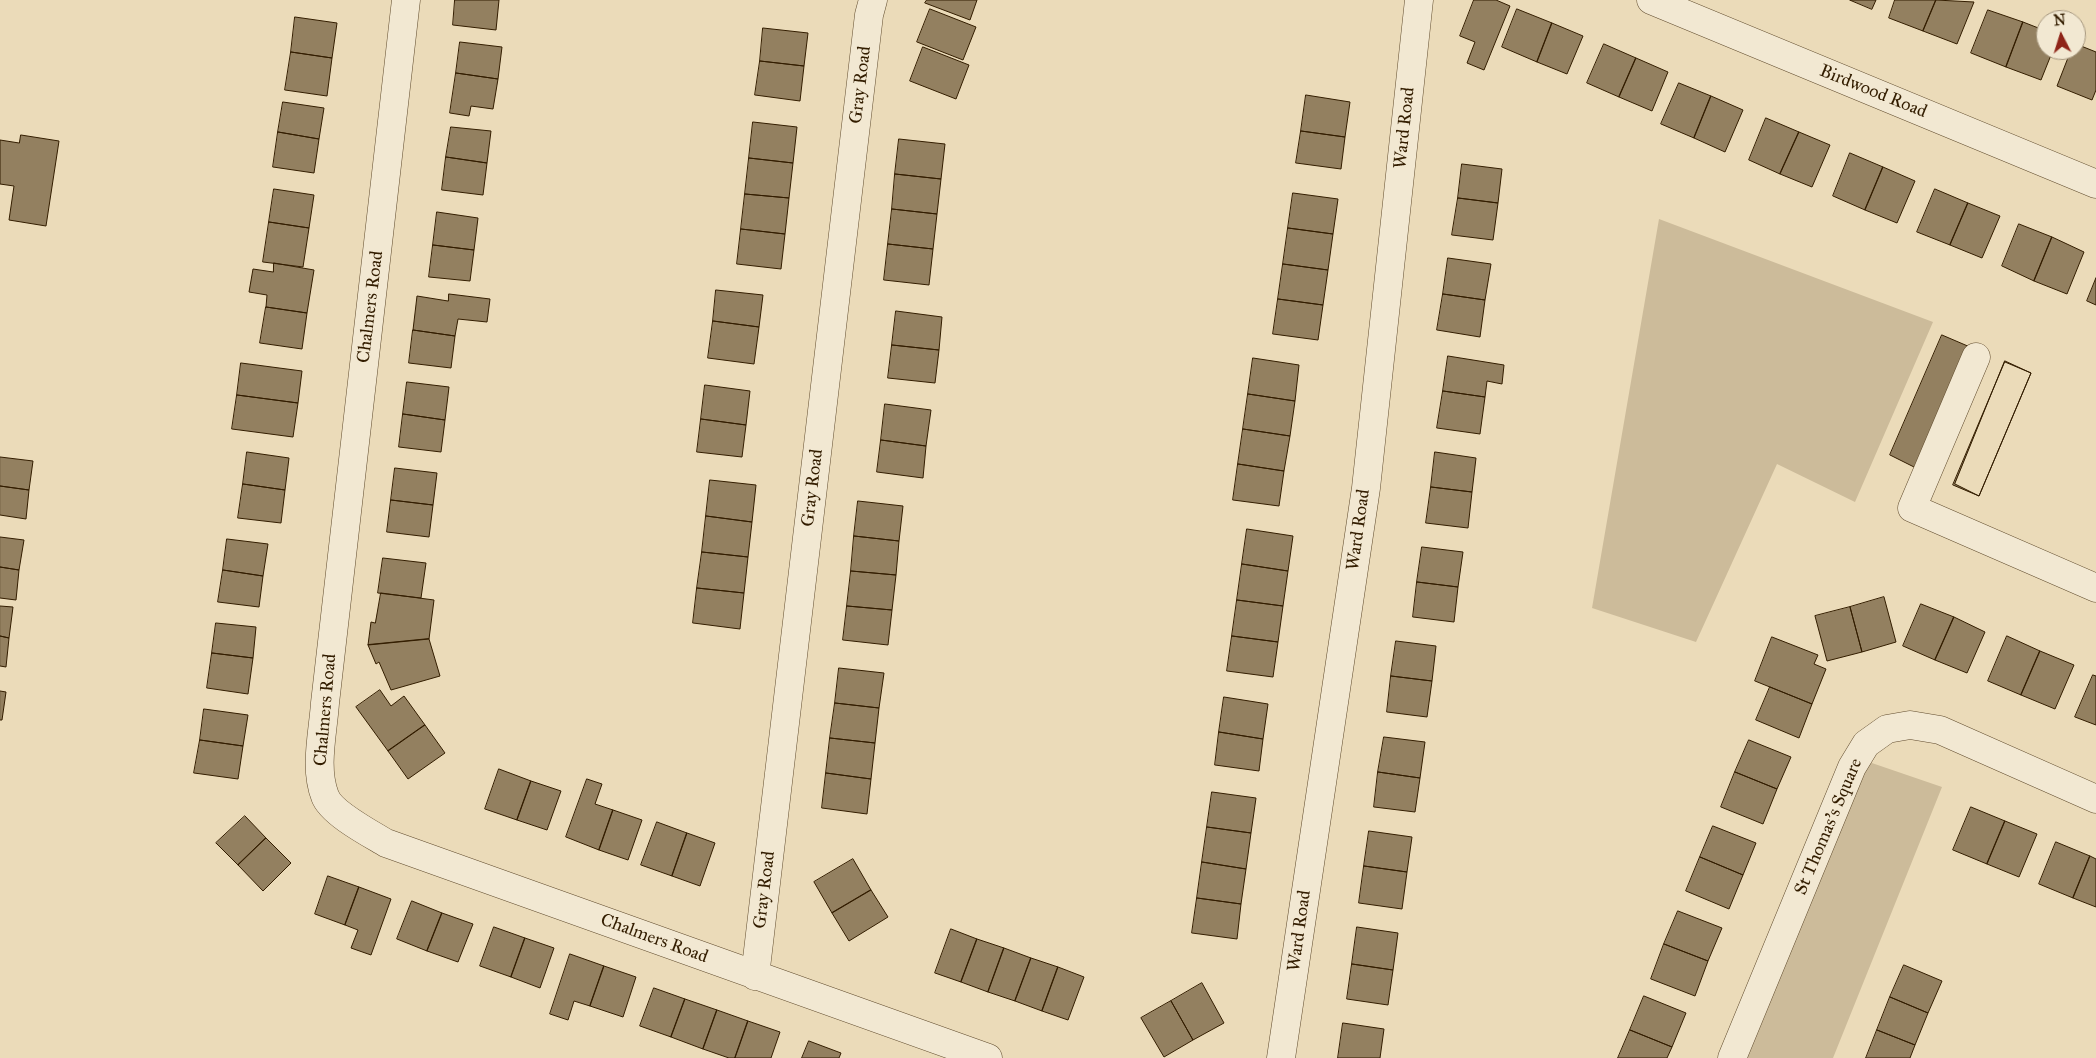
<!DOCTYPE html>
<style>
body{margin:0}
#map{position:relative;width:2096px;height:1058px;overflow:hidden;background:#ebdbb9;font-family:"IM FELL Great Primer",serif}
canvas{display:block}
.north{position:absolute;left:2036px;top:10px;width:50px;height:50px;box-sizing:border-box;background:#f2e8d2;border:1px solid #a6977e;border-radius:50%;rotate:355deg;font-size:14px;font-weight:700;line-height:20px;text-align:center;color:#331d00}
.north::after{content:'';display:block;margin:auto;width:18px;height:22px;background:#8f2418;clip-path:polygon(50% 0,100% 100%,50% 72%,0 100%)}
</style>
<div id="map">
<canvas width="2096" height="1058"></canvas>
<div class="north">N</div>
</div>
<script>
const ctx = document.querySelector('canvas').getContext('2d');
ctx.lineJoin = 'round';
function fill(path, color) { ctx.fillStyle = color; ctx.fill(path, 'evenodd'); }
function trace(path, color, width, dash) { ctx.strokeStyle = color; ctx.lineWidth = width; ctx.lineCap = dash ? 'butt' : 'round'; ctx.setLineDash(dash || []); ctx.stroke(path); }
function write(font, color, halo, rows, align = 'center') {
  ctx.font = font + ' "IM FELL Great Primer",serif'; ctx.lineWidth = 4; ctx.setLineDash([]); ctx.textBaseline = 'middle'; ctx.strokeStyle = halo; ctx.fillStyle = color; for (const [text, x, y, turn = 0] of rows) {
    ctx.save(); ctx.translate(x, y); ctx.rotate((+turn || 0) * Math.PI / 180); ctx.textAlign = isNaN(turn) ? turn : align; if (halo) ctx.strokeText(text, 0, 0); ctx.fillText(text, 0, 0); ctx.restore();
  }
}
fill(new Path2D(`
 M1659,219L1933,322L1855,502L1777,464L1696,642L1592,608Z
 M1866,761L1942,787L1833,1058H1747Z`), '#ccbb9a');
const building = new Path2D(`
 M455,0H499L496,30L453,25Z
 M927,0H977L970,20L925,3Z
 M1474,0H1496L1510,6L1484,70L1467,63L1475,42L1460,36Z
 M1850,0H1876L1872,9Z
 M1895,0H1936L1923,31L1889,18Z
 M1936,0L1974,2L1957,44L1923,31Z
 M930,9L976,27L963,60L917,42Z
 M1517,9L1552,23L1537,62L1502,47Z
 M1988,10L2023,22L2006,67L1971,53Z
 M295,17L337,23L332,58L291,52Z
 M2023,22L2046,31V50H2053L2041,80L2006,67Z
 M1552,23L1583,36L1567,74L1537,62Z
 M763,28L808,33L804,66L760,61Z
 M460,42L502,47L498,79L456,73Z
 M1604,44L1636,58L1619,97L1587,83Z
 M2076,44L2096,52V90L2092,100L2057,86L2071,50H2076Z
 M923,47L969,65L956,99L910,81Z
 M291,52L332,58L327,96L285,90Z
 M1636,58L1668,72L1652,111L1619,97Z
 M760,61L804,66L800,101L755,95Z
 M456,73L498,79L493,109L471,106L469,116L450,113Z
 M1679,83L1711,96L1694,138L1661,124Z
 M1306,95L1350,102L1345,137L1301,131Z
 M1711,96L1743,110L1725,152L1694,138Z
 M283,102L324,108L319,139L278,132Z
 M1766,118L1799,132L1780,174L1749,160Z
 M753,122L797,127L793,163L749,158Z
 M451,127L491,131L487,163L446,157Z
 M1301,131L1345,137L1341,169L1296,163Z
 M278,132L319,139L314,173L273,167Z
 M1799,132L1830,145L1812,187L1780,174Z
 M21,135L59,141L46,226L9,220L14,186L0,184V140L19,143Z
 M899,139L945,144L941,179L895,174Z
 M1850,153L1883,167L1865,210L1833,196Z
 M446,157L487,163L483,195L442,190Z
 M749,158L793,163L789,198L745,194Z
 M1462,164L1502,169L1498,203L1458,198Z
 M1883,167L1915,181L1897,223L1865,210Z
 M895,174L941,179L937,214L892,209Z
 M274,189L314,195L309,228L269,222Z
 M1935,189L1968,203L1950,245L1917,232Z
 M1293,193L1338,199L1333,234L1288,228Z
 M745,194L789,198L785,234L741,229Z
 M1458,198L1498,203L1493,240L1452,235Z
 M1968,203L2000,216L1982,258L1950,245Z
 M892,209L937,214L933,249L888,244Z
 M437,212L478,218L474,250L433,245Z
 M269,222L309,228L303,267L263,262Z
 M2019,224L2052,237L2034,281L2002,266Z
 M1288,228L1333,234L1328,270L1283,264Z
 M741,229L785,234L781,269L737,264Z
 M2052,237L2084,252L2067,294L2034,281Z
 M888,244L933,249L929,285L884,280Z
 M433,245L474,250L470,281L429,277Z
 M1448,258L1491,264L1485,300L1443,294Z
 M274,263L314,270L307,313L266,307L267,295L249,292L253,269L273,272Z
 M1283,264L1328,270L1323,305L1278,299Z
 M2096,278V305L2087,301Z
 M716,290L763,295L759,327L713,321Z
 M449,294L490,299L487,322L458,319L455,336L413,330L417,296L448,301Z
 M1443,294L1485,300L1480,337L1437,330Z
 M1278,299L1323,305L1318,340L1273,334Z
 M266,307L307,313L302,349L260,343Z
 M896,311L942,317L939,350L892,345Z
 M713,321L759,327L754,364L708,358Z
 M413,330L455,336L451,368L409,363Z
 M1942,335L1970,347L1920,470L1890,455Z
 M892,345L939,350L935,383L888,378Z
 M1448,356L1504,365L1502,384L1487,381L1485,397L1443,391Z
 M1253,358L1299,365L1295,401L1248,394Z
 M2005,361L2031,373L1979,496L1955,484Z
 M2005,362L2031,373L1979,496L1953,485Z
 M241,363L302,371L298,403L237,395Z
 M407,382L449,387L445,420L403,414Z
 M705,385L750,391L746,425L701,419Z
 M1443,391L1485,397L1480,434L1437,428Z
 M1248,394L1295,401L1290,436L1243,429Z
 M237,395L298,403L293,437L232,429Z
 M885,404L931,410L926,446L881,440Z
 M403,414L445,420L441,452L399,447Z
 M701,419L746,425L742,457L697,452Z
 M1243,429L1290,436L1284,471L1238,464Z
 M881,440L926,446L923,478L877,472Z
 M247,452L289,458L285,490L243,484Z
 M1435,452L1476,458L1472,492L1431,487Z
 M0,457L33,461L29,490L0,486Z
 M1238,464L1284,471L1279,506L1233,500Z
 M395,468L437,473L433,505L391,500Z
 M710,480L756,485L752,522L706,516Z
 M243,484L285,490L281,523L238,518Z
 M0,486L29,490L26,519L0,515Z
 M1431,487L1472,492L1468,528L1426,523Z
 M391,500L433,505L429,537L387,532Z
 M858,501L903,506L899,541L854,536Z
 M706,516L752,522L748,557L702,552Z
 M1247,529L1293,536L1288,571L1242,564Z
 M854,536L899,541L896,575L851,571Z
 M0,537L24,540L19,570L0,567Z
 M227,539L268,544L263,576L223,570Z
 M1422,547L1463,552L1458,587L1417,582Z
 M702,552L748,557L744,593L697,588Z
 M383,558L426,563L421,598L378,593Z
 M1242,564L1288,571L1283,606L1237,600Z
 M0,567L19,570L16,600L0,598Z
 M223,570L263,576L259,607L218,602Z
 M851,571L896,575L892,610L847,606Z
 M1417,582L1458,587L1454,622L1413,617Z
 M697,588L744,593L740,629L693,623Z
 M381,593L434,600L429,639L368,645L371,622L375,623Z
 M1884,597L1896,642L1862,652L1850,607Z
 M1237,600L1283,606L1278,642L1232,636Z
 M1921,604L1954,617L1935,660L1903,646Z
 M0,606L13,607L9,638L0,636Z
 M847,606L892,610L888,645L843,640Z
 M1850,607L1862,652L1827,661L1815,616Z
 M1954,617L1985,632L1967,673L1935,660Z
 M216,623L256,627L253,658L212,653Z
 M0,636L9,638L6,667L0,666Z
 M1232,636L1278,642L1273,677L1227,671Z
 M2007,636L2040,651L2021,695L1988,681Z
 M1772,637L1818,655L1814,664L1826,669L1812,704L1755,681Z
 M429,639L440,676L391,690L379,662L376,664L368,645Z
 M1396,641L1436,646L1432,681L1391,676Z
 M2040,651L2074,665L2055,709L2021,695Z
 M212,653L253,658L248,694L207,688Z
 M839,668L884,673L879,708L835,703Z
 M2093,675L2096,676V725L2075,717Z
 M1391,676L1432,681L1427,717L1387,712Z
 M1770,687L1812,704L1799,738L1756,720Z
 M380,690L391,706L404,696L425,725L388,751L356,707Z
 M0,691L6,692L2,720H0Z
 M1224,697L1268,704L1263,739L1219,732Z
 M835,703L879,708L875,743L830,738Z
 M204,709L248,715L243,746L200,740Z
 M425,725L445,753L408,779L388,751Z
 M1219,732L1263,739L1259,771L1215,765Z
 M1384,737L1425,742L1420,778L1378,772Z
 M830,738L875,743L871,779L826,773Z
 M200,740L243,746L238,779L194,773Z
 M1749,740L1791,757L1777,789L1735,772Z
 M499,769L531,781L517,820L485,809Z
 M1378,772L1420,778L1415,812L1374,807Z
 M1735,772L1777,789L1763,824L1721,807Z
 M826,773L871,779L867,814L822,808Z
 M587,779L602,784L595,804L613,810L599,850L566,837Z
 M531,781L561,791L547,830L517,820Z
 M1212,792L1256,798L1251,833L1207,827Z
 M1971,807L2005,821L1987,864L1953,850Z
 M613,810L642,820L628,860L599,850Z
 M245,816L266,838L238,865L216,843Z
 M2005,821L2037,834L2019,877L1987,864Z
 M657,822L687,833L672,876L641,865Z
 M1713,826L1756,843L1743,875L1700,857Z
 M1207,827L1251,833L1246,869L1202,862Z
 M1369,831L1412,837L1407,872L1364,866Z
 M687,833L715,843L700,886L672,876Z
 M266,838L291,863L263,891L238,865Z
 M2056,842L2090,856L2073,898L2039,884Z
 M2090,856L2096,859V907L2073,898Z
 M1700,857L1743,875L1729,909L1686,891Z
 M853,859L871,890L832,913L814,882Z
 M1202,862L1246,869L1241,904L1197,898Z
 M1364,866L1407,872L1402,909L1359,903Z
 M328,876L359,887L345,925L315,914Z
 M359,887L391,899L371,955L351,948L358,930L345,925Z
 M871,890L888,917L849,941L832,913Z
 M1197,898L1241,904L1237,939L1192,933Z
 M412,901L442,913L427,951L397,939Z
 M1678,911L1722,928L1708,961L1664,944Z
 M442,913L473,924L458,962L427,951Z
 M494,927L525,938L511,977L480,966Z
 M1357,927L1398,933L1393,970L1352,964Z
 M951,929L977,939L961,982L935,973Z
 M525,938L554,948L540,988L511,977Z
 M977,939L1004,948L988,992L961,982Z
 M1664,944L1708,961L1695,996L1651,979Z
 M1004,948L1031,958L1015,1001L988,992Z
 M570,954L604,966L590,1006L574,1001L568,1020L550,1014Z
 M1031,958L1058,967L1042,1011L1015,1001Z
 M1352,964L1393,970L1388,1005L1347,999Z
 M1904,965L1942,981L1928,1013L1890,997Z
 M604,966L636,977L623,1017L590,1006Z
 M1058,967L1084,977L1068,1020L1042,1011Z
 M1202,983L1224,1023L1193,1040L1171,1001Z
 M654,988L685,999L671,1037L640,1026Z
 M1644,996L1686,1013L1672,1047L1630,1030Z
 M1890,997L1928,1013L1915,1045L1877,1030Z
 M685,999L717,1010L703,1049L671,1037Z
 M1171,1001L1193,1040L1164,1057L1141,1018Z
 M717,1010L748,1021L735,1058H729L703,1049Z
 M748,1021L780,1032L771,1058H735Z
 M1343,1023L1384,1029L1380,1058H1338Z
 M1630,1030L1672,1047L1667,1058H1618Z
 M1877,1030L1915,1045L1910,1058H1866Z
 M809,1041L841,1053L839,1058H802Z`);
fill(building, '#938060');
trace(building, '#331d00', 1);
const minor = new Path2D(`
 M406,0L325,703C323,733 314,768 325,796C331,813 371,834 386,843L988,1058
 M1651,0L2096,184
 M1976,357L1912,508L2096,588
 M755,976L869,15L873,0
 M1281,1058L1366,488L1419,0
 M1732,1058L1852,767L1866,744L1887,729L1910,725L1940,730L2096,799`);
trace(minor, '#614c2e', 29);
trace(minor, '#f2e8d2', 28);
write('18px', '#331d00', '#f2e8d2', [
 ["Gray Road",861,85,-83],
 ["Birdwood Road",1873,92,22],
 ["Ward Road",1405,128,-84],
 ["Chalmers Road",371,307,-83],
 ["Gray Road",813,488,-83],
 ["Ward Road",1359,530,-82],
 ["Chalmers Road",326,710,-85],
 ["St Thomas's Square",1829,827,-67],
 ["Gray Road",765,890,-83],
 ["Ward Road",1300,931,-82],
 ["Chalmers Road",654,939,20]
]);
</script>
